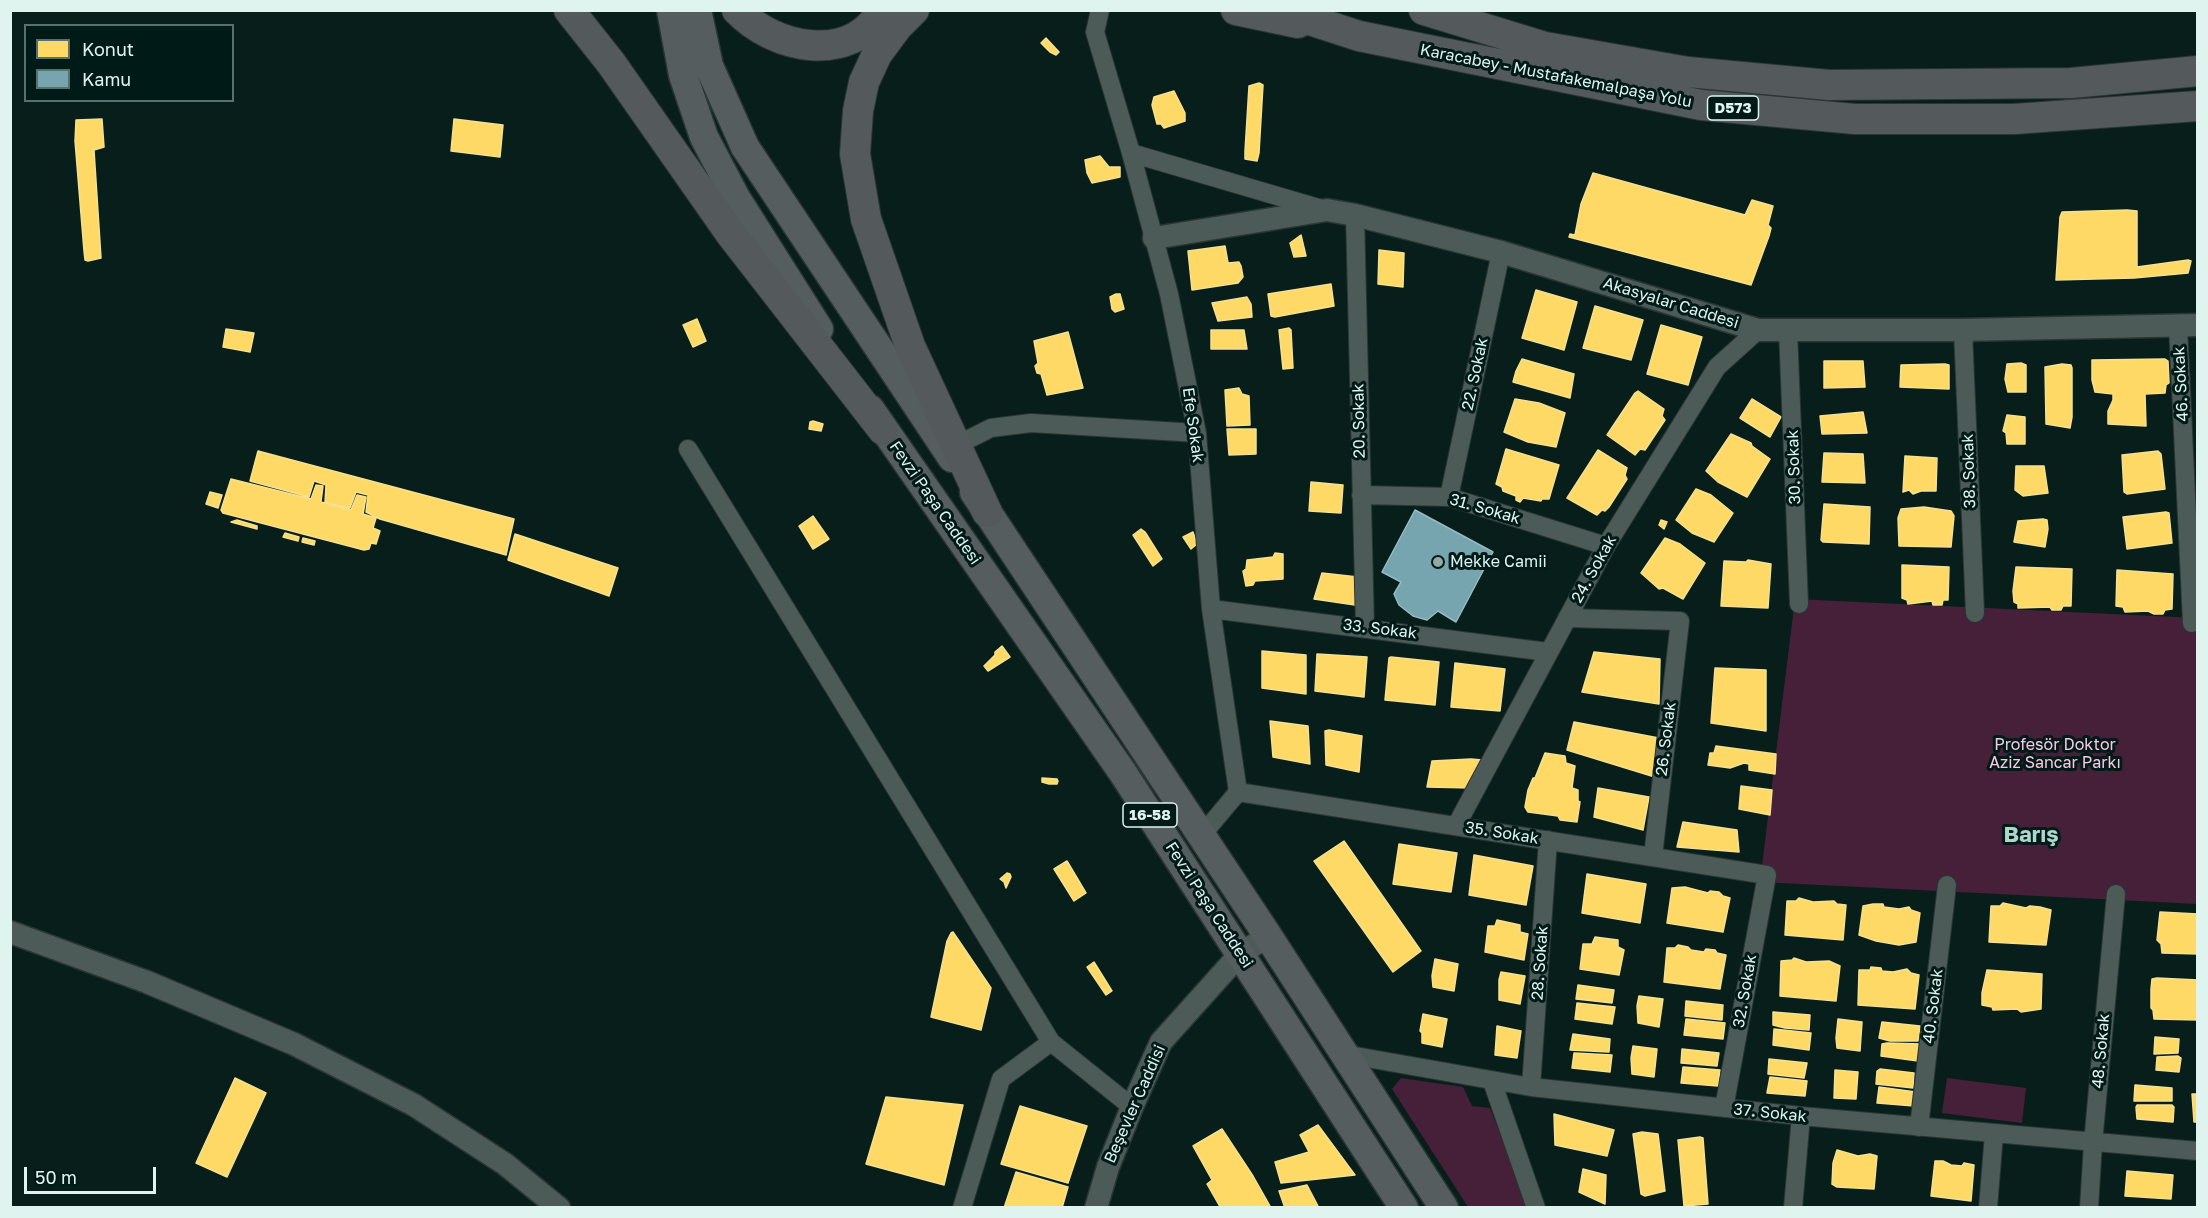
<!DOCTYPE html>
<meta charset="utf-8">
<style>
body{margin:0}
#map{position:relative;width:2208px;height:1218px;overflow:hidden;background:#081e1a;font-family:"Golos Text",sans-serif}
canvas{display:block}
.frame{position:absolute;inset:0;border:12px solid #dff3ef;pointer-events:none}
.legend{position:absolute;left:24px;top:24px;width:210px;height:78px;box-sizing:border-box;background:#001b17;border:2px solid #59716d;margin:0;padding:8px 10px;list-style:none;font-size:18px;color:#dff3ef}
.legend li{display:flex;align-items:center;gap:12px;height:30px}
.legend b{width:30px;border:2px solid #59716d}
.scale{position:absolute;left:24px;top:1167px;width:132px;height:27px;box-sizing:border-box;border:3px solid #dff3ef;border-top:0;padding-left:8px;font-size:18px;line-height:21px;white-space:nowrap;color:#dff3ef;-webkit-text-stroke:4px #001b17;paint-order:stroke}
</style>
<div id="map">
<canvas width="2208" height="1218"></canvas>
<div class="frame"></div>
<ul class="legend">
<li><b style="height:16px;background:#ffd966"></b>Konut</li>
<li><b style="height:16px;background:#76a5af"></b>Kamu</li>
</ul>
<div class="scale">50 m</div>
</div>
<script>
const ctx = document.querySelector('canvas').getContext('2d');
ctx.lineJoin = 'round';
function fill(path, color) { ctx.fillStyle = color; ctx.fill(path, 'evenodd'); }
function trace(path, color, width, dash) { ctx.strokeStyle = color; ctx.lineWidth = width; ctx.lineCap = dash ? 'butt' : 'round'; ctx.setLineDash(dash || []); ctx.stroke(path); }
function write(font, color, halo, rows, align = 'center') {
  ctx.font = font + ' "Golos Text",sans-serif'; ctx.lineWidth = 6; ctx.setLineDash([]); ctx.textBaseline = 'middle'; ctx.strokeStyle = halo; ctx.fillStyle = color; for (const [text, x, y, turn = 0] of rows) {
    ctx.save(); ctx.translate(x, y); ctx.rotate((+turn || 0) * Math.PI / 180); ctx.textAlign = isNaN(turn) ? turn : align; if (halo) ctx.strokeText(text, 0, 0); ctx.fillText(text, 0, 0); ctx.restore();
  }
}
fill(new Path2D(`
 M1795,599L2197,618V904L1760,882Z
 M1401,1078L1463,1087L1472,1106L1490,1108L1528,1207H1468L1392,1089Z
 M1947,1078L2026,1088L2022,1123L1942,1113Z`), '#452038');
const homes = new Path2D(`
 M1046,38L1059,52L1056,55L1050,52L1041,43Z
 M1259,83L1263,85L1259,153L1257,161L1245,159V151L1249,86Z
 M1174,91L1185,113V121L1164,128L1161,124H1157L1152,105L1154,97Z
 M102,119L104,147L94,150L101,258L88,261L85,260L84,251L75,141L76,120Z
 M454,119L503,125L500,157L451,151Z
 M1100,156L1109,167H1120V177L1092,183L1087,173L1085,160Z
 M1593,173L1745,215L1752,200L1773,206L1768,225L1771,228L1769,236L1751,285L1569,237L1570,234L1575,235L1581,204Z
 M2127,210L2137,211V267L2188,260L2191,261L2188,273L2134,278L2056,280L2060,217L2062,212Z
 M1301,235L1306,256L1294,257L1290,243Z
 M1225,246L1228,263L1239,262L1241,266L1243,277L1238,283L1192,290L1188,251Z
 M1379,250L1404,253L1403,287L1378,284Z
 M1331,284L1334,306L1275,317L1271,316L1268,294Z
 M1536,290L1577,302L1564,350L1522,338Z
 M1116,294H1120L1124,309L1115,312L1112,309L1110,297Z
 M1247,297L1251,304L1252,317L1218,321L1212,303Z
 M1595,306L1643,320L1631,360L1583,348Z
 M697,319L706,341L693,347L683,325Z
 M1661,325L1702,337L1688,385L1647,374Z
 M1289,328L1291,330L1293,368L1283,369L1279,330Z
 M226,329L254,333L250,352L223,347Z
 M1211,330H1244L1247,349H1211Z
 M1068,332L1083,388L1047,395L1041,374L1037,373L1035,366L1038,363L1034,341Z
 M1522,359L1574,374L1570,398L1513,382L1516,371Z
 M2165,359L2168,361L2169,383L2166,385L2165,393L2145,394L2146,426L2108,424V411L2113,400V394L2095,392L2092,380V360Z
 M1824,361H1863L1865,387L1824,388Z
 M2021,363L2026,365V392H2008L2005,379L2007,364Z
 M1945,364L1949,365V389L1900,387L1901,365Z
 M2062,364L2071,365L2072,368V417L2070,428L2046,424L2045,367Z
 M1239,388L1242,394L1249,396L1250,425L1227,426L1225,390Z
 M1638,391L1664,409L1662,416L1665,420L1645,450L1640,449L1635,455L1607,435L1635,393Z
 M1515,399L1539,403L1565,413L1556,447L1528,442L1504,432Z
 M1752,399L1781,417L1770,437L1740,418Z
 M1863,412L1867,433L1822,434L1820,416Z
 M2007,415L2025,417V444H2007L2006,433L2003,431Z
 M813,421L823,424L821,431L809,429L810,422Z
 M1227,429H1256V454L1229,455Z
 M1731,434L1751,443L1752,446L1770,459L1747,497L1718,482L1706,471Z
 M1506,449L1559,465L1549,499H1542L1541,501L1523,498L1520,502L1516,500V496L1503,491L1502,487L1496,484Z
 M1598,450L1627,468L1625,475L1627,479L1609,507L1605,511L1602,510L1597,515L1567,498Z
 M258,451L514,519L506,555L380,519L366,512L368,495L356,492L350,508H348L325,502L326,485L314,481L309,497L250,481Z
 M2158,451L2161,454L2165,489L2127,494L2124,492L2122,455Z
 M1824,453L1863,454L1865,483L1822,482Z
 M1905,456L1937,458L1936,491H1921L1913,494L1909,490L1903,492Z
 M2016,466H2044L2048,493L2023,496L2015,490Z
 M231,479L311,499L316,485L323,486L321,502L351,510L357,495L366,497L363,514L376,518L373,528L380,531L376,544L371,543L369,549L364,550L223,513L221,510Z
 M1311,482L1343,485L1341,513L1309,511Z
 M1696,489L1711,495L1733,513L1714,542L1692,533L1676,520Z
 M210,492L222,495L218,508L206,504Z
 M1824,504L1870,507L1869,544L1823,542L1821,540Z
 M1924,507L1951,511L1954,516L1951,547L1899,546L1898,518L1901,509Z
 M2166,512L2169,513L2172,543L2127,549L2123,517Z
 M813,516L829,539L813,549L799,526Z
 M2043,519L2047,520L2048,529L2045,547L2014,542L2018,521Z
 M237,520L257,526V529L231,522Z
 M1661,520L1667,522L1664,529L1659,525Z
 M1141,529L1145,532L1162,559L1153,566L1133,535Z
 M1193,532L1197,544L1191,549L1183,537Z
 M285,533L299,537L298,541L283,537Z
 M515,534L618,568L609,596L508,560Z
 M303,538L315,541L314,545L302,542Z
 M1665,538L1680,544L1705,563L1683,599L1663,588L1659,589L1641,573Z
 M1275,553L1283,554V579L1255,581L1253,585L1246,586L1243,571L1246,569L1247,560L1273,557Z
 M1748,560L1771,564L1768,608L1721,606L1724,561L1746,562Z
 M1902,565L1949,567L1948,600H1943L1942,605H1933L1932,601L1908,604L1907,600L1902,598Z
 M2016,567L2072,569L2071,606H2063L2061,610H2052L2050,607L2018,608V604L2014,602L2013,591Z
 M2117,570L2173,574L2172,609L2165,610L2163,614H2154L2148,611L2125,612L2123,607L2116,606Z
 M1322,573L1358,577L1355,605L1314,599Z
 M1002,646L1010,657L988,671L984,666L995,655V652Z
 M1262,651L1306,655V694L1262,688Z
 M1594,652L1660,659L1659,704L1582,692Z
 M1317,654L1367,657L1364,697L1315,691Z
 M1391,657L1439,662L1435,705L1385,700L1389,658Z
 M1455,663L1505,669L1500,711L1451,707Z
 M1715,668L1766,670V731L1711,723Z
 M1270,721L1308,726L1310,764L1273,757Z
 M1574,722L1659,738L1658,778L1567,750Z
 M1329,730L1362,736L1359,772L1326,765L1325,731Z
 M1716,746L1776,754L1775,774L1749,770V764L1744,763L1730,768L1708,765L1710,753H1714Z
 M1545,753L1565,756L1566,763L1575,766L1572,788L1578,790V801L1580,802L1577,822L1560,820L1558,816L1528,812L1525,807L1528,790L1533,778H1535Z
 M1471,759L1482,760L1472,788L1427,787L1432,761Z
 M1042,778L1057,779L1058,781L1057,784H1049L1042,782Z
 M1741,786L1772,790L1770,815L1739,809Z
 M1598,788L1649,797L1643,830L1594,817Z
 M1683,822L1737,830L1739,852L1677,847Z
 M1344,841L1421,951L1393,972L1314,861Z
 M1399,844L1457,853L1451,892L1393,884Z
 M1474,855L1533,866L1526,905L1469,895Z
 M1067,861L1086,893L1074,901L1054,869Z
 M1007,873L1010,874L1011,877L1006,888L1004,882L1000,879Z
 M1587,874L1646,884L1640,923L1582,913Z
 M1685,887L1708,893L1710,891L1719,892L1723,896L1730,898L1723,932L1667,923L1672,888Z
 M1799,898L1813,902L1834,901L1837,904L1846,905L1843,940L1785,935L1787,901H1796Z
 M2003,903L2026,908L2030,906L2040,907L2051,910L2046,945L1989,942L1991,906H2000Z
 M1873,904H1883L1884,907L1899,909L1909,907L1911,910L1920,913L1916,942L1899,945L1876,941L1859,935L1863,906Z
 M2160,912L2198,914V954L2162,953L2161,944L2157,940Z
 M1497,920L1520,925V932L1528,934L1524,960L1485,952L1488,926H1495Z
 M953,932L991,988L981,1030L931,1017L947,941L951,933Z
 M1595,937L1618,940V947L1624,950L1619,975L1580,969L1583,944H1592Z
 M1678,945L1688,947L1691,950L1704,952L1706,949L1715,950L1717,953L1726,955L1720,989L1664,982L1667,948H1675Z
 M1794,958L1806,962L1829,961L1840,966L1836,1001L1780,996L1781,961L1792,960Z
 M1435,959L1458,964L1454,991L1433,987L1432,976Z
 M1094,962L1112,991L1106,995L1087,967Z
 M1871,967L1881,968L1882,971L1893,972L1907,969L1911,973L1919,975L1915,1009L1858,1005L1859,970H1870Z
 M1987,970L2042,974L2041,1009L2021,1012L2017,1009L1993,1010L1992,1007L1982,1005V993Z
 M1501,972L1525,976L1520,1004L1499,1000V980Z
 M2157,978L2198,980V1020L2154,1019L2153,1010L2151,1008V989L2152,979Z
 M1578,985L1614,990L1612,1003L1576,999Z
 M1639,996L1663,999L1659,1027L1638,1023L1637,1006Z
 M1686,1001L1723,1005L1722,1020L1685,1016Z
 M1577,1003L1615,1007L1612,1024L1575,1019Z
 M1773,1012L1810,1015L1809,1030L1785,1028L1773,1025Z
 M1423,1014L1447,1019L1442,1047L1422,1043V1033L1420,1031Z
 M1686,1019L1725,1023L1723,1039L1684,1035Z
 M1838,1019L1862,1022L1860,1051L1837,1048L1836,1038Z
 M1882,1022L1920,1026L1918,1041H1890L1879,1038Z
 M1497,1026L1521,1031L1517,1058L1495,1055Z
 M1774,1029L1811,1033L1809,1050L1773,1045Z
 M1573,1034L1610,1039L1609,1052L1570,1050Z
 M2155,1037L2179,1039L2178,1053L2154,1054Z
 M1887,1043L1921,1044L1918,1061L1881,1056L1882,1044Z
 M1633,1046L1657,1049L1654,1077L1632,1074L1631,1058Z
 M1682,1049L1719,1053L1717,1066L1681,1063Z
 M1574,1053L1612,1055L1610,1072L1572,1068Z
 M2178,1056L2181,1058L2179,1072L2156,1070L2157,1057Z
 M1769,1059L1807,1063L1804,1078L1768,1074Z
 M1683,1067L1720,1070L1718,1086L1681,1083Z
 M1880,1069L1914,1073L1913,1088L1876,1084L1877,1071Z
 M1835,1070L1858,1072L1856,1099L1834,1098Z
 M1770,1077L1807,1081L1805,1096L1767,1093Z
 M235,1078L266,1093L227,1177L196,1163Z
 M2135,1085L2172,1088V1101H2134Z
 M1879,1087L1916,1092L1914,1106L1877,1103Z
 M2192,1094H2198V1122H2194Z
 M886,1097L963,1105L944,1185L866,1164Z
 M2137,1105H2172L2174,1107L2173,1122L2137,1119L2136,1107Z
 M1020,1106L1087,1126L1068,1183L1001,1164Z
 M1554,1114L1614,1130L1607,1156L1555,1145Z
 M1318,1125L1355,1175L1281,1183L1275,1162L1309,1152L1300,1135Z
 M1222,1129L1253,1176L1270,1206L1220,1208L1219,1205L1207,1184L1212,1180L1193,1146Z
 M1642,1132L1658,1134L1665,1191L1645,1196L1641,1194L1633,1134Z
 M1700,1137L1703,1138L1708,1204L1684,1206L1678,1140Z
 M1837,1150L1858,1156L1870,1154L1877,1156L1874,1189L1837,1187L1832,1184L1833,1163Z
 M1935,1161H1943L1951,1165L1962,1166L1964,1163L1974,1165L1971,1201L1931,1196Z
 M1583,1169L1606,1175L1605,1204L1579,1192Z
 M2127,1171L2173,1175L2171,1199L2125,1196Z
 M1016,1172L1068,1187L1062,1208H1004Z
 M1307,1185L1319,1208H1285L1279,1191Z`);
fill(homes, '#ffd966');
trace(homes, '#f5e18f', 1.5);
const public = new Path2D(`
 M1415,510L1493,552L1456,622L1438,611L1427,620L1413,616L1399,605L1394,594L1401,582L1382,572Z`);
fill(public, '#76a5af');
trace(public, '#96bcc2', 1.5);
const minor = new Path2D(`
 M1100,10L1095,32L1131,153L1169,294L1197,433L1211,609L1238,792L1201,836
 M1131,153L1325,210
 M1355,215L1365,627
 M2178,326L2192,623
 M1788,330L1799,604
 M1963,330L1975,613
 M688,449L1051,1042L1132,1107
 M949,449L991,428L1031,423L1197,433
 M1361,495L1449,497L1606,546
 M1449,497L1501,252
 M1211,609L1548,652
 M1567,618L1680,621L1653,856
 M1238,792L1767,875L1724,1108
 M1456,826L1606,546L1717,367L1758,330
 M1344,1054L1531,1087L1801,1116L2198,1151
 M1492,1081L1536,1208
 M1531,1087L1548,840
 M1919,1127L1947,885
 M962,1208L1001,1079L1051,1042
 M1793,1208L1801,1116
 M1988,1208L1994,1134
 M2089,1208L2093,1143L2116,894`);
const tertiary = new Path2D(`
 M1154,238L1327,210L1355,215L1501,252L1758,330H1963L2198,325
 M10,932L147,982L294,1044L414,1105L505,1164L559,1208
 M1096,1208L1108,1167L1132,1107L1161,1042L1240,954L1268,936`);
const primary = new Path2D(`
 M671,10L683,75L704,137L736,198L819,329
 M697,10L709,66L745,147L952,458
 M870,409L1123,773L1404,1208
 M974,492L1268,936L1444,1208`);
const trunk = new Path2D(`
 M569,10L611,63L730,233L883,430
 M737,10C774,49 851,65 882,10
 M914,10L897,27L877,54L864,82L858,111L855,154L866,219L910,346L987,512
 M1236,10L1298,23
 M1279,10L1359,36L1701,105L1855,119H2014L2198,106
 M1424,10L1545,47L1688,72L1829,85L2071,83L2198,71`);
trace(minor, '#293634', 20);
trace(tertiary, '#293634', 25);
trace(primary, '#293634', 31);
trace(trunk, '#293634', 32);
trace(minor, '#4c5b58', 18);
trace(tertiary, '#4c5b58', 22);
trace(primary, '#555d5e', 28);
trace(trunk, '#545a5c', 30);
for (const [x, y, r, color] of [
 [1438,562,6,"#94a8a4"]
]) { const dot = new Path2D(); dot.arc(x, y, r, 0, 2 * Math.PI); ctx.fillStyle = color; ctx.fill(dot); trace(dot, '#001b17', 2); }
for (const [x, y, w] of [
 [1733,108,51],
 [1150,815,54]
]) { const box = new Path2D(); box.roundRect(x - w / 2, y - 12, w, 24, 4.5); ctx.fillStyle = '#001b17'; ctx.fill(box); trace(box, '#dff3ef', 1.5); }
write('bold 15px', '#dff3ef', null, [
 ["D573",1733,108],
 ["16-58",1150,815]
]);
write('16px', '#dff3ef', '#001b17', [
 ["Karacabey - Mustafakemalpaşa Yolu",1556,76,11],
 ["Akasyalar Caddesi",1671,303,17],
 ["22. Sokak",1475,374,-78],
 ["46. Sokak",2181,384,-93],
 ["20. Sokak",1359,421,-91],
 ["Efe Sokak",1193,425,82],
 ["30. Sokak",1794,467,-92],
 ["38. Sokak",1969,471,-92],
 ["Fevzi Paşa Caddesi",935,503,55],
 ["31. Sokak",1485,509,16],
 ["24. Sokak",1594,569,-61],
 ["33. Sokak",1380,629,7],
 ["26. Sokak",1666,739,-83],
 ["35. Sokak",1502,833,9],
 ["Fevzi Paşa Caddesi",1209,905,57],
 ["28. Sokak",1540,963,-86],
 ["32. Sokak",1745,991,-80],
 ["40. Sokak",1933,1006,-83],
 ["48. Sokak",2101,1051,-85],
 ["Beşevler Caddisi",1135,1104,-66],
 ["37. Sokak",1770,1113,6]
]);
write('16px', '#dff3ef', '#001b17', [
 ["Mekke Camii",1450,562]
], 'left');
write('16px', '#fac8e4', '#001b17', [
 ["Profesör Doktor",2055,745],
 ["Aziz Sancar Parkı",2055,763]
]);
write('bold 22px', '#add6ce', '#001b17', [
 ["Barış",2031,835]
]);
</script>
